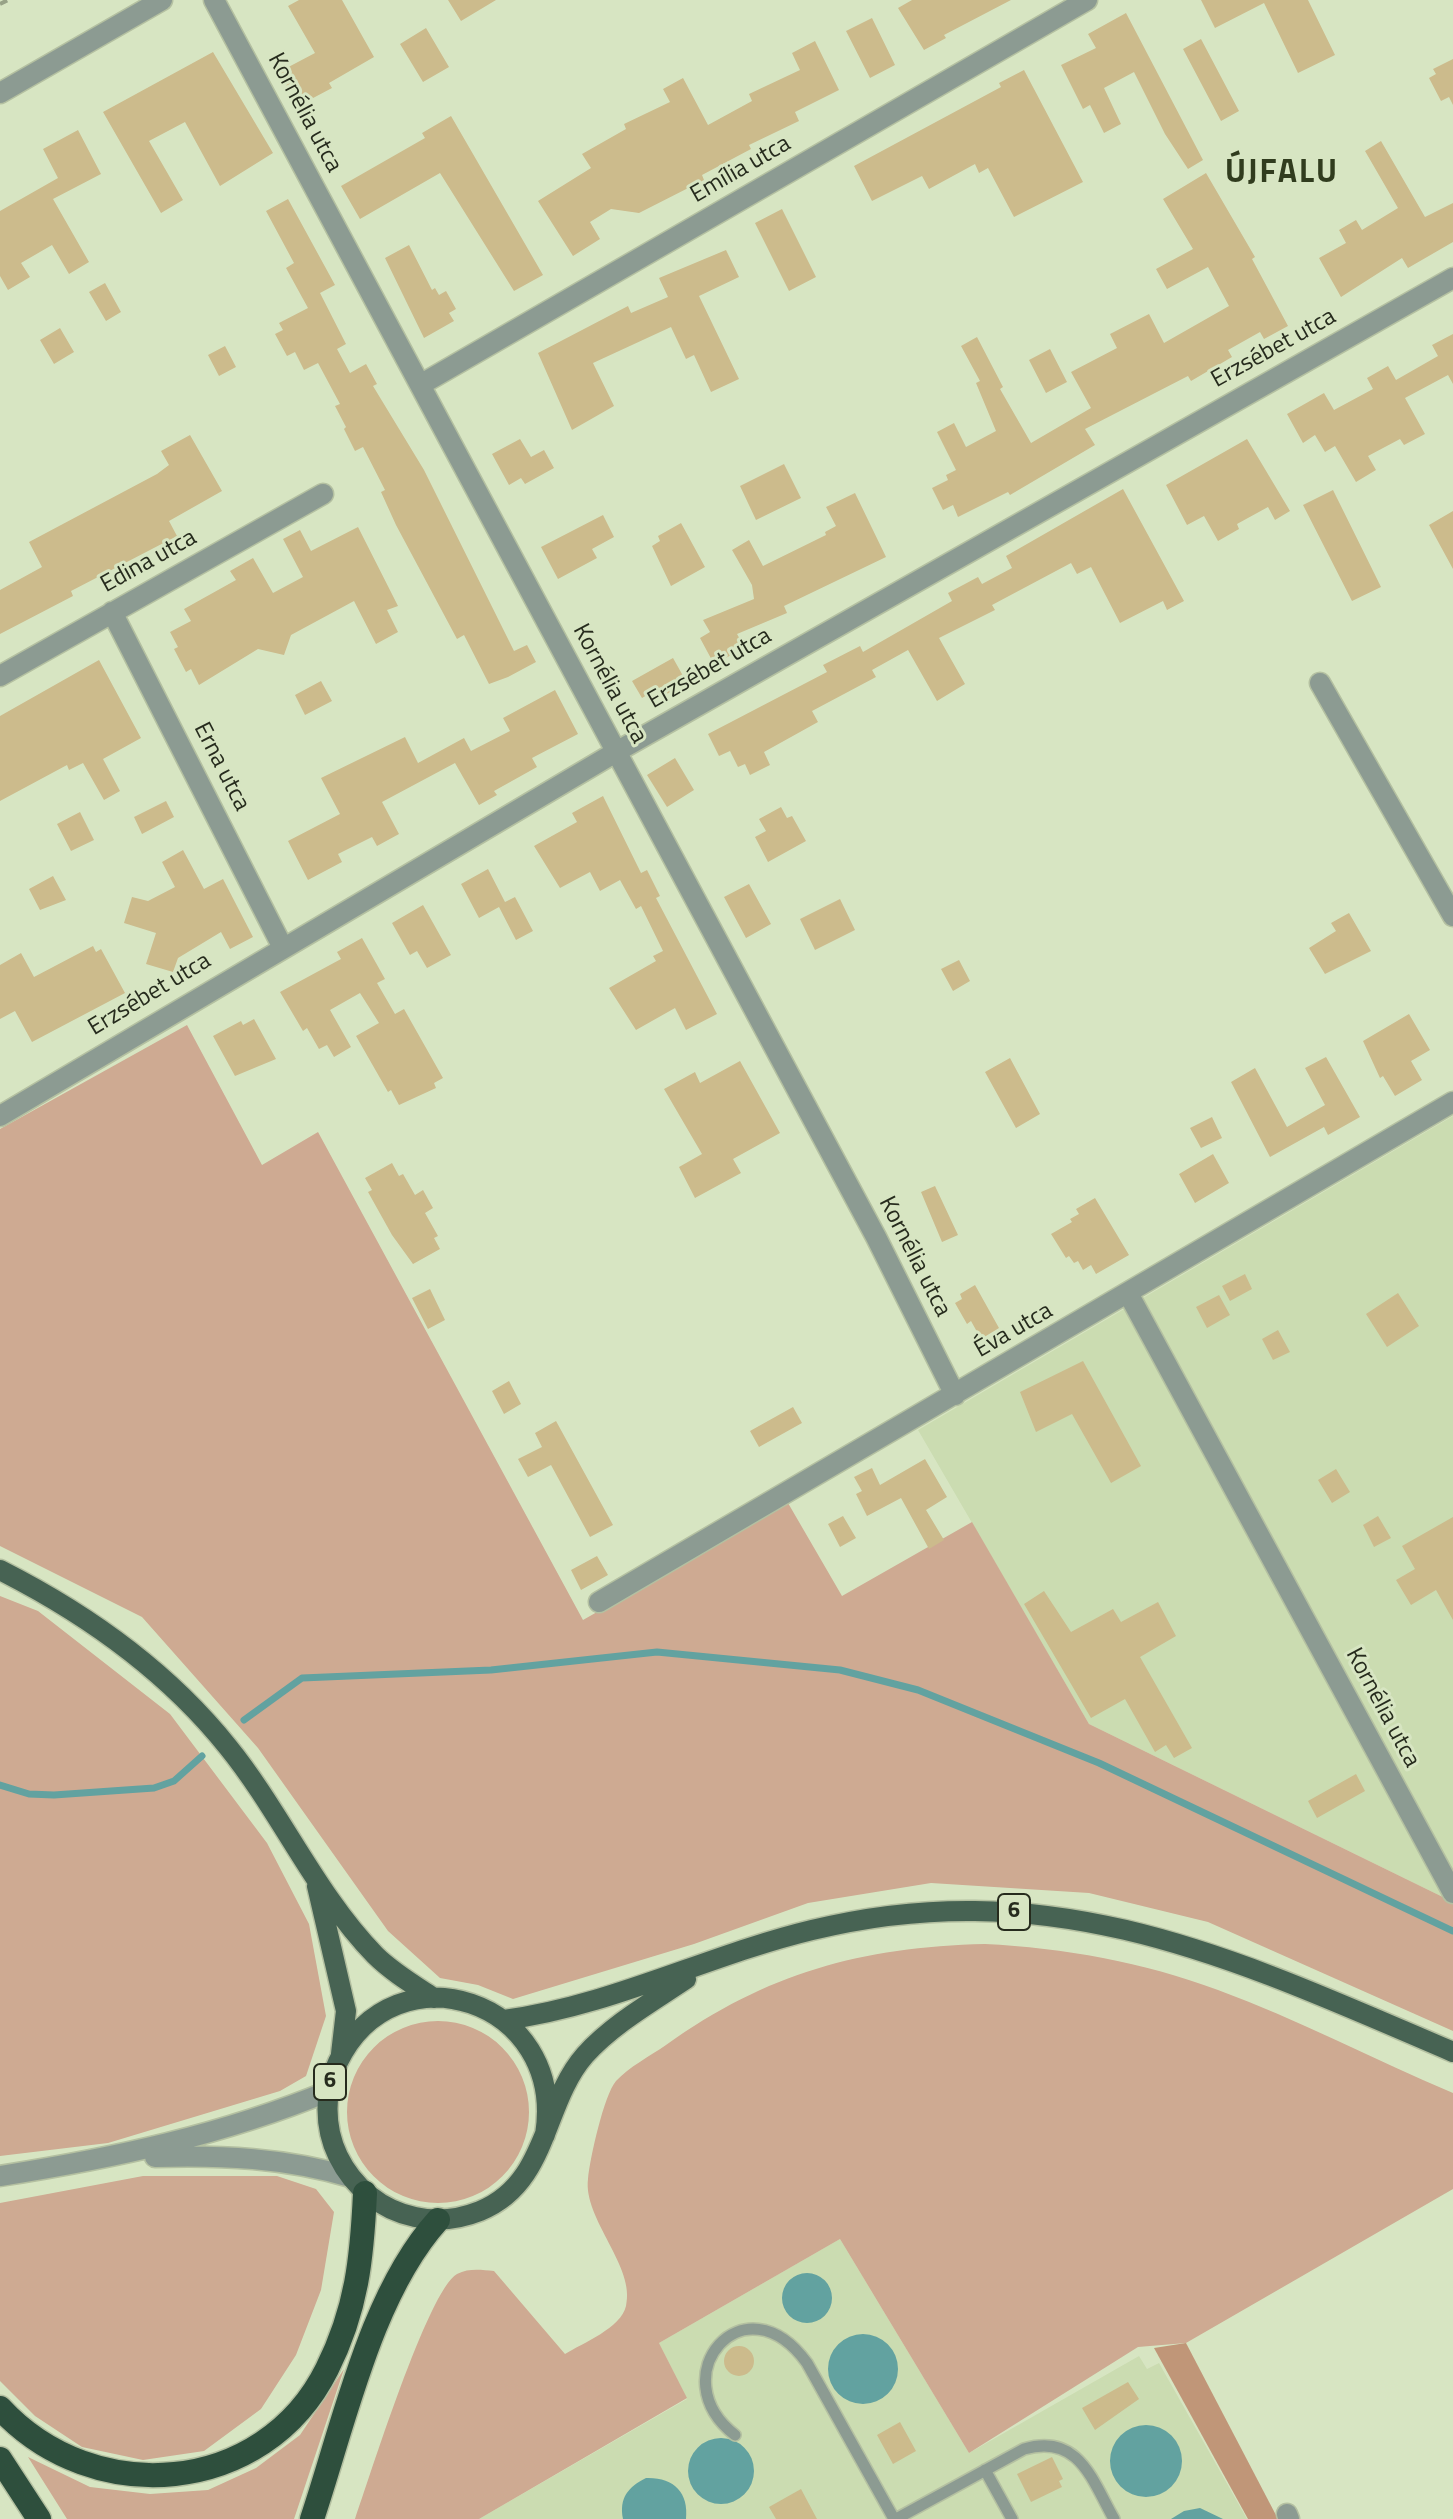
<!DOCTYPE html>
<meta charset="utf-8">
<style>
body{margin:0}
canvas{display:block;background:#d7e5c2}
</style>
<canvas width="1453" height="2519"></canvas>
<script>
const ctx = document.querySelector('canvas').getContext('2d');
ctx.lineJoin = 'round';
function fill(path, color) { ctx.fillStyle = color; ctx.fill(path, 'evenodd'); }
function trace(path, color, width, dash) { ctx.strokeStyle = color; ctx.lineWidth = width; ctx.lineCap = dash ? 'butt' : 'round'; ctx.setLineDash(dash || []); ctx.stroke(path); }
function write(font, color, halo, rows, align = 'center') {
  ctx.font = font + ' "Titillium Web",sans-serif'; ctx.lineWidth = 6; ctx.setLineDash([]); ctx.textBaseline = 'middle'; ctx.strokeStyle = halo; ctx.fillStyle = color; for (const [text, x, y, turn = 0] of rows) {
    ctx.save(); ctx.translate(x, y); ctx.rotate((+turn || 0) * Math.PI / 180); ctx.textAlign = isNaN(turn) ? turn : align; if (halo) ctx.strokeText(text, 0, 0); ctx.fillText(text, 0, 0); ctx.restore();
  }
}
fill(new Path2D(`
 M1453,1116V1902L1089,1724L918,1430Z
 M840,2239L969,2453L1139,2356L1147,2369L1159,2363L1247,2519H479L687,2399L659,2343Z`), '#cbdcb1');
fill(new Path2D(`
 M187,1025L262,1165L318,1132L583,1620L788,1503L842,1596L972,1522L1089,1724L1453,1902V2031L1208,1922L1089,1893L931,1883L808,1903L694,1944L513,1999L478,1985L440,1978L388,1931L258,1748L142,1617L0,1546V1129Z
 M0,1596L38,1611L170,1714L267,1843L309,1924L326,2016L306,2076L280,2091L108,2143L0,2156Z
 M985,1944C1064,1948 1143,1962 1218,1990C1298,2019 1374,2060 1453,2093V2189L1186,2343L1138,2347L969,2453L840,2239L659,2343L687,2398L479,2519H355C369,2479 428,2290 457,2274C469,2268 481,2270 494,2271L565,2354C583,2343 621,2328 626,2306C636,2267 583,2219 588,2179C590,2158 604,2095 616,2081C629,2067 650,2056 666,2045C767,1973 861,1947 985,1944Z
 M347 2112a91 91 0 1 1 182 0a91 91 0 1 1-182 0Z
 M143,2176H277L316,2189L334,2212L321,2290L296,2355L261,2409L204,2451L143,2460L82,2447L35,2416L0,2381V2203Z
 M344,2369L294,2519H67L28,2457L90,2487L150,2494L208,2490L256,2468L300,2435Z`), '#ceaa92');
fill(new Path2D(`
 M1186,2343L1278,2519H1248L1154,2348Z`), '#c09678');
fill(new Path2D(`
 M782 2298a25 25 0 1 1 50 0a25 25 0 1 1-50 0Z
 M828 2369a35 35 0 1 1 70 0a35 35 0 1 1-70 0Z
 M1110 2461a36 36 0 1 1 72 0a36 36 0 1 1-72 0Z
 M688 2471a33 33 0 1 1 66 0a33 33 0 1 1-66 0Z
 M646,2478C673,2477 689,2492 686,2519H623C619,2498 628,2487 646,2478Z
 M1200,2508L1223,2519H1171L1184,2511Z`), '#62a2a0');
trace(new Path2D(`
 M244,1720L302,1678L491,1670L657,1652L840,1670L918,1690L1099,1763L1453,1931
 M0,1785L29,1794L54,1795L154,1788L174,1781L202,1756`), '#62a2a0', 7);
fill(new Path2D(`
 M299,0H342L374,57L329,83L332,88L298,106L279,72L315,53L288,6Z
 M448,0H496L461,21Z
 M912,0H1011L944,35L946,38L924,50L898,8Z
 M1201,0H1308L1335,55L1298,73L1264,3L1215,28Z
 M1126,13L1203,160L1188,169L1165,134L1134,72L1104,88L1121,124L1104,133L1090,105L1083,109L1061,65L1096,48L1088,34Z
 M872,18L895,65L870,78L846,31Z
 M426,28L449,67L423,82L400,44Z
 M1201,39L1239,111L1221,121L1183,49Z
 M815,41L839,90L795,112L799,121L749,145L751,149L702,175L704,180L639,213L611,209L590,222L600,239L573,256L538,201L591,168L582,154L626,129L624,124L670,102L663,89L683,78L708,125L752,101L749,94L800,70L792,53Z
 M213,52L273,153L220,186L185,122L149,141L183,200L161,213L103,112Z
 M1453,59V105L1449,97L1441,101L1429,78L1436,74L1433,69Z
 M1024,70L1083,182L1014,217L988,168L979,173L975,164L929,189L922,176L872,201L854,166L1001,87L999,83Z
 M451,116L543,275L514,291L440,173L360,219L341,186L425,138L422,133Z
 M78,130L101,174L53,199L89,262L69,274L52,245L21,263L30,277L8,290L0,276V211L58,178L43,149Z
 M1381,141L1425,217L1453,203V242L1408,268L1402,258L1341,297L1319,258L1346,243L1339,230L1356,220L1362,230L1398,208L1365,151Z
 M1206,173L1255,257L1252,259L1288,326L1264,339L1260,332L1228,350L1232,357L1191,381L1188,376L1085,429L1095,445L1010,495L1008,492L958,517L953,505L943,510L932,488L948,480L946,475L956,470L937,432L954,423L966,447L996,431L976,383L980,381L961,346L977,337L1003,387L1000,389L1031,443L1091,408L1071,372L1117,348L1110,334L1149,314L1164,343L1229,306L1208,267L1167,289L1156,269L1193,249L1163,199Z
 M288,199L335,285L320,293L346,344L337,349L350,373L366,364L377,384L373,386L424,470L514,651L527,645L536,662L508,677L489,684L464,635L457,639L396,525L381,492L385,490L363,447L355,451L344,429L346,427L335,406L340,404L318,363L304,370L295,352L287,356L275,334L283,330L279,323L308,308L286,268L294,263L266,211Z
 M782,209L816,277L789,291L755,223Z
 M409,245L432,290L435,288L439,295L446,291L456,309L449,313L454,321L424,338L385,258Z
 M726,250L739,277L699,296L739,379L711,392L694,355L686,359L671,327L593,363L614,406L572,430L538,353L628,306L631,313L668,297L659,278Z
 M105,283L121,312L106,321L89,292Z
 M60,328L74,352L54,364L40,340Z
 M1453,334V384L1448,375L1405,398L1425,434L1404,445L1400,439L1368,456L1376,470L1356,482L1335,446L1325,452L1315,435L1303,443L1287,414L1324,393L1334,410L1373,389L1367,378L1388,366L1396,380L1438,356L1432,345Z
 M225,346L236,367L219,376L208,355Z
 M1050,349L1067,382L1046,393L1029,360Z
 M190,435L222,491L169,521L177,536L71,591L73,596L0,634V590L42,567L29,542L157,474L169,465L161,451Z
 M520,439L531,457L544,450L554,468L525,484L521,478L509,485L492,454Z
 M1247,439L1290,511L1275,520L1268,507L1237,524L1239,529L1218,541L1204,516L1187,525L1166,485Z
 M784,464L801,498L756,520L740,486Z
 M1123,489L1184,601L1167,610L1163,601L1120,623L1091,567L1077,574L1071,563L992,605L995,610L939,638L965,684L937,701L908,650L872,670L876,677L812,711L818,722L764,752L770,765L750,775L745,764L738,767L730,751L719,756L708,734L827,672L823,665L860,646L863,652L952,601L948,593L978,577L982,584L1012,568L1006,556Z
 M1333,490L1381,587L1352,601L1303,505Z
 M855,493L886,557L784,606L787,613L737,634L745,648L714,664L700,638L710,632L703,620L754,599L752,585L732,550L749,540L763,566L826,535L825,532L836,526L826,507Z
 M1453,511V569L1429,525Z
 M603,515L614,537L592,549L597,558L558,579L541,547Z
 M681,523L705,567L671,586L652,546L660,541L658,536Z
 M358,527L398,606L387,610L398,632L376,644L354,601L291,635L284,655L258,649L199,685L191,669L186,672L174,649L178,647L170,632L191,621L184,609L236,580L230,571L253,558L273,593L303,577L283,539L300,530L311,551Z
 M673,658L687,683L656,700L652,692L642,698L632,681Z
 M99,660L141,738L103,759L120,791L104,800L83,763L69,770L67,765L0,801V716Z
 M321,681L332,701L305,715L295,695Z
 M555,690L578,734L532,758L537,767L494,791L497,795L479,805L455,763L382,802L399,834L377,846L372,837L338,854L342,862L308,880L288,841L340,814L321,778L405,737L418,763L464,738L471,751L510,731L503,718Z
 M675,758L694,790L667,807L647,775Z
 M603,796L641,873L647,870L660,896L656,898L717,1014L686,1030L675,1008L636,1030L609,988L656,961L653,956L663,951L641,906L636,909L620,880L600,891L590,872L560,888L534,846L577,822L572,813Z
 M166,801L174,817L142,834L134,817Z
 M781,807L787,818L792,816L806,841L768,862L755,837L766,831L759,819Z
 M80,812L94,840L71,851L57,824Z
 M183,850L204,889L223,879L253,937L230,949L221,932L178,958L173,972L146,964L156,933L124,923L132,897L148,901L175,887L162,862Z
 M488,869L505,902L515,897L533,931L516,940L499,907L479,918L461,884Z
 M53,876L66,900L40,910L29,889Z
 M749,884L771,924L746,938L724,897Z
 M840,899L855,930L815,950L800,919Z
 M423,905L451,955L427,968L417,951L410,955L392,923Z
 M1349,913L1371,951L1325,974L1309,948L1336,931L1331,923Z
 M362,938L385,979L377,983L395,1014L404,1009L443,1078L434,1083L436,1088L399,1105L391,1090L388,1092L356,1036L379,1023L360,993L330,1010L351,1047L334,1057L327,1045L319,1049L307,1028L303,1031L280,992L341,959L337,952Z
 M93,946L96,952L101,949L125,993L32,1042L15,1011L0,1019V965L21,953L34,977Z
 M959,960L970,981L953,991L941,969Z
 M1409,1014L1430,1050L1411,1061L1422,1080L1395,1096L1383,1076L1380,1078L1363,1041Z
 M254,1019L276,1059L235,1076L213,1036L241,1021L243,1025Z
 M1326,1057L1360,1117L1328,1135L1324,1127L1270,1157L1231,1082L1255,1068L1287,1127L1325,1105L1305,1068Z
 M1010,1058L1040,1114L1016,1128L985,1072Z
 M740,1061L780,1133L733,1159L741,1173L695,1198L679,1167L702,1154L664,1089L695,1072L700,1083Z
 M1212,1117L1222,1138L1201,1148L1190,1128Z
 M1213,1154L1229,1183L1195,1203L1179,1174Z
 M392,1163L399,1176L403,1174L415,1195L423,1190L433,1208L425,1213L438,1236L434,1238L440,1249L413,1264L392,1235L368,1192L372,1190L365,1178Z
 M935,1186L958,1235L942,1242L921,1192Z
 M1095,1198L1129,1255L1096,1274L1091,1265L1083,1270L1078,1261L1074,1263L1069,1256L1066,1258L1051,1234L1072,1222L1070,1219L1079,1214L1076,1209Z
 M1245,1274L1252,1289L1230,1301L1222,1286Z
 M975,1285L999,1328L981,1339L971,1321L967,1324L955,1303L962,1299L960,1294Z
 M430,1289L445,1320L428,1329L412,1298Z
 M1398,1293L1419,1326L1387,1347L1366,1314Z
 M1219,1295L1230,1315L1207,1328L1196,1307Z
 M1278,1330L1290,1352L1273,1360L1262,1339Z
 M1083,1361L1141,1466L1111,1483L1072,1414L1036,1432L1020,1392Z
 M509,1381L521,1404L504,1414L492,1391Z
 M793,1407L802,1423L759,1447L750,1431Z
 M556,1421L613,1525L590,1537L551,1465L528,1477L518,1459L542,1447L535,1433Z
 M925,1459L947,1497L926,1510L944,1540L929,1549L901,1498L867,1516L856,1494L862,1491L854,1477L872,1468L880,1485Z
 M1336,1469L1350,1492L1332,1503L1318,1480Z
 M843,1516L856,1538L840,1547L828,1524Z
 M1378,1516L1391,1538L1374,1547L1363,1525Z
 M1453,1517V1620L1436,1590L1411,1605L1396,1580L1415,1569L1402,1546Z
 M597,1556L608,1575L581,1590L571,1570Z
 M1044,1591L1071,1632L1113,1609L1121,1622L1158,1602L1176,1636L1140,1657L1192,1748L1174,1758L1166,1745L1155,1752L1125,1699L1091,1718L1024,1604Z
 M1356,1774L1365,1791L1317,1818L1308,1801Z
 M724 2361a15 15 0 1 1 30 0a15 15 0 1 1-30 0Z
 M1128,2382L1139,2399L1095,2430L1082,2408Z
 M900,2422L916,2451L893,2464L877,2435Z
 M1052,2457L1063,2479L1059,2481L1062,2487L1031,2502L1017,2474Z
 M801,2489L817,2519H776L769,2507Z`), '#ccbb8c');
const service = new Path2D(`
 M735,2435C660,2377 744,2276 807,2363L894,2519
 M985,2470L1012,2519
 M896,2519L1024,2449C1079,2433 1092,2480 1114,2519`);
const minor = new Path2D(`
 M214,0L876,1237L955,1395
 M0,93L162,0
 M420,385L1087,0
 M112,612L282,946
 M0,676L323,494
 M1320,683L1453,916
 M0,1116L616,752L1453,278
 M1129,1295L1453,1893
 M599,1602L1453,1102
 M1287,2514L1289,2519`);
const tertiary = new Path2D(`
 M155,2157C221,2155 286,2158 350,2177
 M0,2176C114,2158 222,2135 329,2091`);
const primary = new Path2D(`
 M0,1570C85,1613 168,1672 228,1747C280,1811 317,1896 375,1955C392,1972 414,1985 434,1998
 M317,1886L346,2011L341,2054
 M504,2020C611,2006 708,1955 812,1930C1054,1871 1236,1959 1453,2052
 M545,2135C567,2000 395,1944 338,2062C324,2091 324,2127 338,2156C353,2187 381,2210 415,2217C437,2222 460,2219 480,2211C549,2183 542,2104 585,2055C613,2024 652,2002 686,1979`);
const motorway = new Path2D(`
 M0,2408C93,2509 264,2496 327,2369C357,2309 362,2258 365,2193
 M0,2459L39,2519
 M312,2519C344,2424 371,2294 438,2220`);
trace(service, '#b4c0a1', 14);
trace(minor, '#b4c0a1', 23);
trace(tertiary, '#b4c0a1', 23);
trace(primary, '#b4c0a1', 23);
trace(motorway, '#b4c0a1', 27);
trace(new Path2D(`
 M0,4L8,0`), '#97a287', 4, [8, 4]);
trace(service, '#8c9b92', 11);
trace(minor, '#8c9b92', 20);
trace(tertiary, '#8c9b92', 20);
trace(primary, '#476353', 20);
trace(motorway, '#2e4f3d', 24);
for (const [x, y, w] of [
 [1014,1912,32],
 [330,2082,32]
]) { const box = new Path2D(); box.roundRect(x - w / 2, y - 18, w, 36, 6); ctx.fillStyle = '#d7e5c2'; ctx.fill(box); trace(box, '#262b1d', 2); }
write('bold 22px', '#262b1d', null, [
 ["6",1014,1912],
 ["6",330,2082]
]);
write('24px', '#262b1d', '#d7e5c2', [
 ["Kornélia utca",304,113,62],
 ["Emília utca",741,170,-30],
 ["Erzsébet utca",1274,349,-29],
 ["Edina utca",149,562,-29],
 ["Erzsébet utca",710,669,-30],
 ["Kornélia utca",609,684,62],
 ["Erna utca",221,767,63],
 ["Erzsébet utca",150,995,-31],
 ["Kornélia utca",914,1257,63],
 ["Éva utca",1014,1331,-30],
 ["Kornélia utca",1382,1708,62]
]);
ctx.letterSpacing = '2px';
write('bold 32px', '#313c1e', '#d7e5c2', [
 ["ÚJFALU",1282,174]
]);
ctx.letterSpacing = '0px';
</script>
